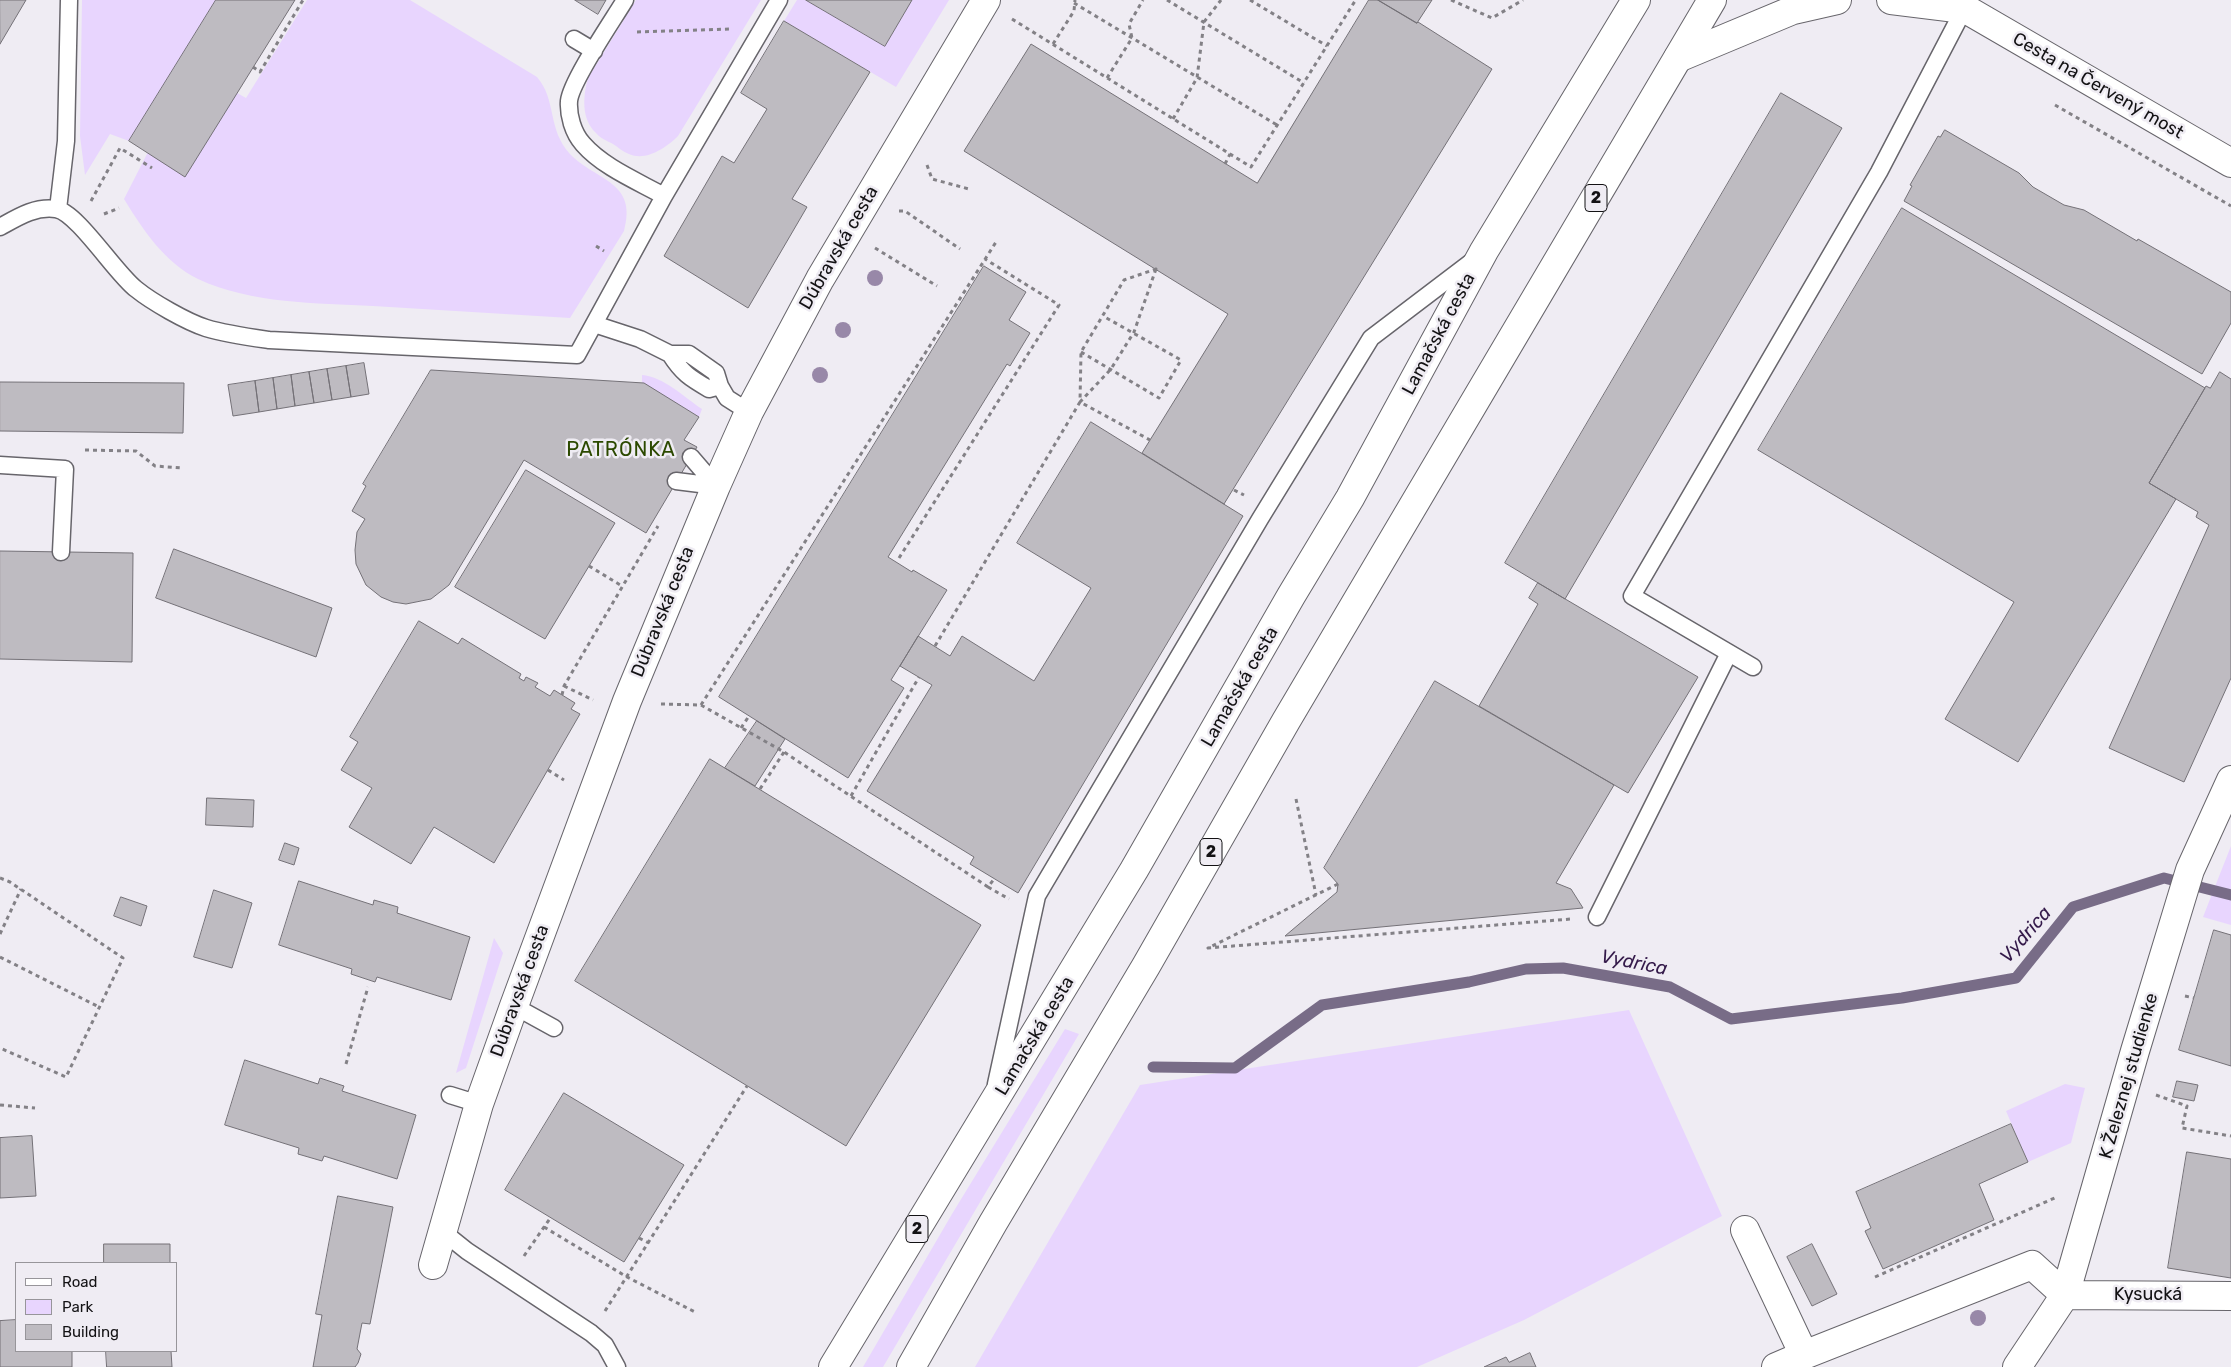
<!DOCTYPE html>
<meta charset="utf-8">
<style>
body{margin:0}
#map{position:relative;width:2231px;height:1367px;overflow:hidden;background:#efecf3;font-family:Rubik,sans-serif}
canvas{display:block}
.legend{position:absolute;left:15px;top:1262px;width:162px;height:90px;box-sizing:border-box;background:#efecf3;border:1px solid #97959a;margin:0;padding:6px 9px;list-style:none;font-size:15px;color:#131214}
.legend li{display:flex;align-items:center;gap:10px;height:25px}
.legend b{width:25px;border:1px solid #97959a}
</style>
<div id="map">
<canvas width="2231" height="1367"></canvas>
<ul class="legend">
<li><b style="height:6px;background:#fff"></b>Road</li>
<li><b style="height:14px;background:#e8d5fe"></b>Park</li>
<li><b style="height:14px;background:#bebbc1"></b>Building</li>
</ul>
</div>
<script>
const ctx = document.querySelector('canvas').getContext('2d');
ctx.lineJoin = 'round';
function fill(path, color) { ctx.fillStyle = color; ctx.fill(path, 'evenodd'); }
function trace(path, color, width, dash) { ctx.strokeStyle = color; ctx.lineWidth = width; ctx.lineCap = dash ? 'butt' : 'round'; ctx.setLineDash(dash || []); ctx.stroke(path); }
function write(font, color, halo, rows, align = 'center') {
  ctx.font = font + ' Rubik,sans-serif'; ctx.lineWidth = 5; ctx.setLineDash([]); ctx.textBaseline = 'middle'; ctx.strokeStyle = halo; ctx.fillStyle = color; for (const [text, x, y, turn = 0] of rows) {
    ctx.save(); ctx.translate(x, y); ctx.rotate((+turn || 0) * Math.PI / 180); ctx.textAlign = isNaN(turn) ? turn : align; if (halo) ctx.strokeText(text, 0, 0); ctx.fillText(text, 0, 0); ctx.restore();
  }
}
fill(new Path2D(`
 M82,0H216L129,141L110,134L85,175L80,136Z
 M307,0H410L537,77C557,100 547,129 570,154C596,181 638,181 624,231L570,318C505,314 439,310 373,306C316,303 252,304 198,279C165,263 143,230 124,199L148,152L237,93L246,98Z
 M636,0H761L678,136C667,147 646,162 629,154C623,152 618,147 613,144C607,141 600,138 596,133C581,119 583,96 588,78Z
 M797,0H806L885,46L912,0H949L896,87L784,21Z
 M642,375C664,377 684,397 702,409L699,417L642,383Z
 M2231,846V925L2203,917Z
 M494,938L503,953L466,1068L456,1073Z
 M1629,1010L1722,1216L1524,1320L1417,1367H975L1140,1085Z
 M1065,1029L1079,1034L883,1367H863L952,1214Z
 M2065,1084L2085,1088L2071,1143L2028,1162L2006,1111Z`), '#e8d5fe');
trace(new Path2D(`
 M1153,1067L1235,1068L1322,1005L1469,982L1526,969L1563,968L1670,987L1731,1019L1902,998L2016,978L2073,907L2164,878L2231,895`), '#786c87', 11);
const building = new Path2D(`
 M0,0H26L0,44Z
 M216,0H295L185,177L129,141Z
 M575,0H606L598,14Z
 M806,0H912L885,46Z
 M1369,0H1378L1417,23L1418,22L1492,69L1224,504L1142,453L1228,314L964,151L1031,44L1257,183Z
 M1378,0H1432L1417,23Z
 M784,21L870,72L792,199L807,207L748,308L664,256L722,156L734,163L767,109L741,93Z
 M1781,93L1842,128L1565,599L1505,563Z
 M1945,130L2019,173L2033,187L2064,205L2084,210L2137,241L2138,239L2231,292V323L2202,374L1904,201L1912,186L1910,185L1938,136L1940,137Z
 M1902,208L2205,388L2149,483L2176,499L2018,762L1945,719L2014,602L1758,450Z
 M984,266L1026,292L1009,320L1030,333L1010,366L1007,364L888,557L912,572L913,570L947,590L891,680L904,688L848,778L719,697Z
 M364,363L369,394L351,397L346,366Z
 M346,366L351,397L332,400L327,369Z
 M327,369L332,400L314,403L309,372Z
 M431,370L644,383L699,417L684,440L697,447L646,533L524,460L449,585L431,599L406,604L393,602L381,597L366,585L356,564L355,550L357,532L365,519L352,511L366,486L363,484Z
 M309,372L314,403L295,406L291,375Z
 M2220,372L2231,379V678L2184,782L2109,748L2209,525L2196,517L2198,512L2149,483L2206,386L2210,388Z
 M291,375L295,406L277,409L273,378Z
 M273,378L277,409L259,412L255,381Z
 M255,381L259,412L233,416L228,385Z
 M0,382L184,383L183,433L0,431Z
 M1091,422L1243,516L1018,893L970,864L974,857L867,791L932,685L900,666L918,636L950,656L962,636L1034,681L1091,588L1017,543Z
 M526,470L615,523L545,639L455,587Z
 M174,549L332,608L316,657L156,598Z
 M0,551L133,553L132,662L0,659Z
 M1538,583L1698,677L1628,793L1479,706L1538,604L1529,598Z
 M419,621L458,644L462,638L521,674L519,678L524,681L526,677L538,683L535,687L550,696L554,690L575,703L571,709L580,714L494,863L434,827L411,864L349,827L372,788L341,770L358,742L350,737Z
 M1435,681L1614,785L1556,883L1571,889L1583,908L1285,936L1337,892L1338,884L1324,868Z
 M757,721L785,739L755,786L725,768Z
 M710,759L981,925L846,1146L575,981Z
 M207,798L254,800L253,827L206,825Z
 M285,843L299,848L294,865L279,860Z
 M299,881L373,905L374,900L398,907L397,913L470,937L451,1000L377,977L375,982L351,974L352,969L279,945Z
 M214,890L252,903L232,968L194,957Z
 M121,897L147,906L141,926L114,916Z
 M2214,930L2231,935V1066L2179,1050Z
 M245,1060L318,1084L320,1078L344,1086L342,1091L416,1115L397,1179L324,1156L322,1161L298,1154L299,1148L225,1125Z
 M2177,1081L2198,1085L2194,1101L2173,1097Z
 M564,1093L684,1165L624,1262L505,1190Z
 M2011,1124L2028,1162L1979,1184L1994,1220L1883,1269L1865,1231L1871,1228L1856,1192Z
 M32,1136L36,1196L0,1198V1138Z
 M2187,1152L2231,1159V1278L2168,1268Z
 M338,1196L393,1207L370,1324L362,1323L357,1349L361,1354L358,1363L355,1367H313L322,1315L316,1314Z
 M104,1244H170V1263H104Z
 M1812,1244L1837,1294L1812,1306L1787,1257Z
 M16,1320V1351H72V1367H0V1321Z
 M106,1351H171L172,1367H107Z
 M1530,1353L1536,1367H1484L1506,1357L1509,1362Z`);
fill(building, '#bebbc1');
trace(building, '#747177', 1);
const lane = new Path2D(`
 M625,0C613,20 571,81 569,101C568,115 573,133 583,144C603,167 637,181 664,196
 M574,39L594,51
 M58,209L66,141L69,0
 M0,227C18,217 35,206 56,209C77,212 116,274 136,289C152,302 187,322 206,328C226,334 248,337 269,340L577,355L664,196L779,0
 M594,324L640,339L670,354H689L716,373L720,386L727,398L749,412
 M670,354C682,373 690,378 709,389L720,386
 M691,457L716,486
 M0,465L65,469L61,552
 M676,481L716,486
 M1753,667L1632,596L1879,172L1964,9
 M1597,917L1729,653
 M514,1006L554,1028
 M996,1084L1037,896L1260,519L1371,338L1475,259
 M450,1095L479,1104
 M442,1231L467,1251L591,1333L605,1345L617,1367`);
const street = new Path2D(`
 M1891,0L1964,9
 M1950,0L2231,163
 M1678,58L1793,10L1837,0
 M1745,1230L1804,1355L2032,1265L2065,1295L2231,1296
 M433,1265L479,1104L514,1006L627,701L716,486L749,412L820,279L986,0
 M1776,1367L1804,1355
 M2017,1367L2065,1295L2135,1051L2190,870L2231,780`);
const primary = new Path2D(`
 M833,1367L1134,870L1291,596L1350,498L1484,251L1636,0
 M911,1367L993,1223L1146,966L1286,721L1712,0`);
trace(lane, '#67656b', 19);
trace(street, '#67656b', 30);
trace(primary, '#67656b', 30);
trace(new Path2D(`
 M1167,0L1304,83
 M1250,0L1327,46
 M1451,0L1492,18L1523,0
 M1074,3L1277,125
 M1012,19L1251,167L1355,1L1354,0
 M637,32L731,29
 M1053,44L1074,11L1075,0
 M253,67L260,72L303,0
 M1107,78L1132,38L1129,24L1143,0
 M2055,105L2231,206
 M1173,119L1197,78L1204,22L1221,0
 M1225,164L1230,154
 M927,165L932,179L969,189
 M91,201L120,148L152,168
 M899,211H905L960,249
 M104,214L119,208
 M596,246L604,251
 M875,248L937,286
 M1156,269L1134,332L1111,369L1080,402L1081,352L1124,280Z
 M1081,352L1159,398L1181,360L1103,316
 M85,450L136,451L155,466L182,468
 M1234,490L1244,495
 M899,558L1059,305L985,259
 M589,566L622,586
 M935,646L1080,402L1150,440
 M564,686L593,700
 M562,695L564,686L658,526
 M661,704L701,705L996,242
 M701,705L784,752L988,887L994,879
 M741,728L749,716
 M548,770L564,780
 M760,789L784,752
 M851,796L919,677
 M1296,799L1316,895
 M0,878L10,882L123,958L66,1077L0,1048
 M1338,884L1208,948L1571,919
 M988,887L1009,899
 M0,934L21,889
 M0,957L99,1007
 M2185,996L2194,998
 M346,1064L368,987
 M2156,1095L2187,1106L2182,1128L2231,1136
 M0,1105L35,1108
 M544,1227L627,1277L695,1312
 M639,1238L649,1243
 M524,1256L551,1217
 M1875,1277L2057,1197
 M605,1311L747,1086`), '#838186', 3, [4, 4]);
trace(lane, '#fff', 16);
trace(street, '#fff', 28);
trace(primary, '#fff', 28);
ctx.fillStyle = '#9888a8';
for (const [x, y] of [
 [875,278],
 [843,330],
 [820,375],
 [1978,1318]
]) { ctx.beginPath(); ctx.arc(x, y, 8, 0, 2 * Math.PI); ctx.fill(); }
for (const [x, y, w] of [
 [1596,198,22],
 [1211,852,22],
 [917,1229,22]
]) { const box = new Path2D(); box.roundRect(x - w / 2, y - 13.5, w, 27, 4); ctx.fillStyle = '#efecf3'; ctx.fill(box); trace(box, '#131214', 1); }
write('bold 16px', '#131214', null, [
 ["2",1596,198],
 ["2",1211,852],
 ["2",917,1229]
]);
write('18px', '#131214', '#efecf3', [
 ["Cesta na Červený most",2098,86,30],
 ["Dúbravská cesta",839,248,-60],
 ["Lamačská cesta",1439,334,-62],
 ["Dúbravská cesta",663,612,-68],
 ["Lamačská cesta",1240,687,-60],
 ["Dúbravská cesta",520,991,-70],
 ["Lamačská cesta",1035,1036,-59],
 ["K Železnej studienke",2129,1076,-74],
 ["Kysucká",2148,1295]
]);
write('italic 19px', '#341a4a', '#efecf3', [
 ["Vydrica",2026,935,-49],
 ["Vydrica",1634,963,11]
]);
ctx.letterSpacing = '1px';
write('20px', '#2c4900', '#efecf3', [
 ["PATRÓNKA",621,450]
]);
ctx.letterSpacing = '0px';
</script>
